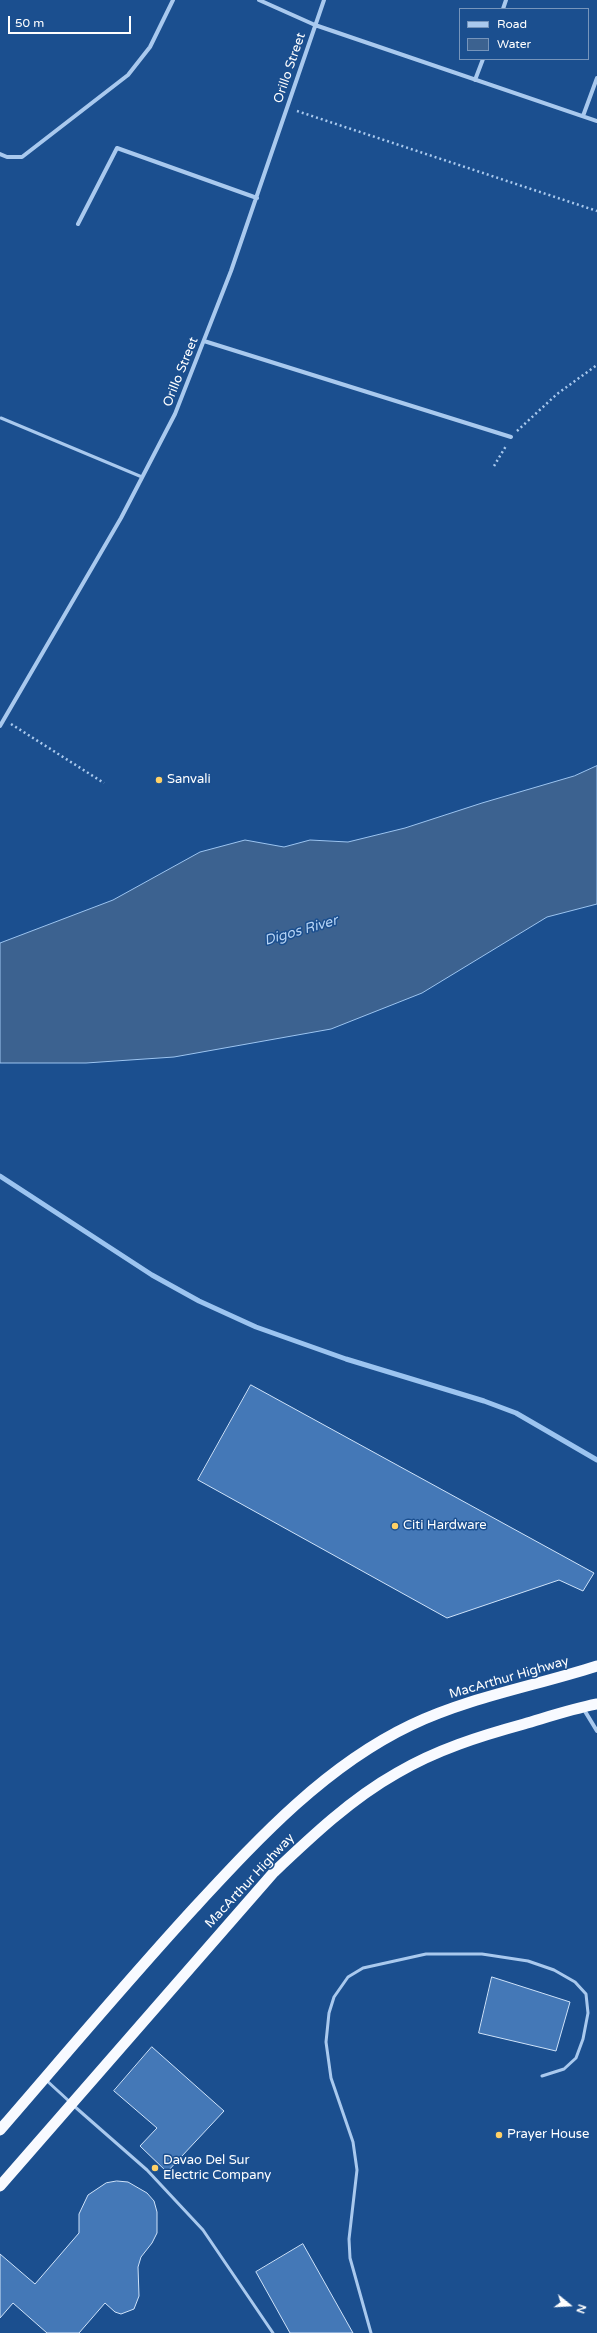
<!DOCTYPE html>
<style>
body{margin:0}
#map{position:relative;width:597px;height:2333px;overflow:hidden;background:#1b4f8f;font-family:"Varela Round",sans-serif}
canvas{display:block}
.legend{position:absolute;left:459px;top:8px;width:130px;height:52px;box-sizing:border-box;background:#1b4f8f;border:1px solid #7695bc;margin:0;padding:5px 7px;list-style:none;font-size:12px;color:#fff}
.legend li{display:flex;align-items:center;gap:8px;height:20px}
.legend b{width:20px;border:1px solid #7695bc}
.north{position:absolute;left:549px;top:2285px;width:40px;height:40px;-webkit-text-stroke:3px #1b4f8f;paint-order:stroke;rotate:108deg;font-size:11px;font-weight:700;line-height:16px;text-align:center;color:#fff}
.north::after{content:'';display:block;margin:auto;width:14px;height:18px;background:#fff;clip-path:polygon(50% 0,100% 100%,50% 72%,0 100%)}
.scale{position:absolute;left:8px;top:16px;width:123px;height:18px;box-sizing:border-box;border:2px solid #fff;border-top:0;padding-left:5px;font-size:12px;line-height:14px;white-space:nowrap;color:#fff;-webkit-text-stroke:3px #1b4f8f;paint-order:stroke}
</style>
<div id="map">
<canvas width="597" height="2333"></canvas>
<ul class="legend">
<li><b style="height:5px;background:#a9c9ee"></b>Road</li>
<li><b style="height:11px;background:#3c6290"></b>Water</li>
</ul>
<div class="north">N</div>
<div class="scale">50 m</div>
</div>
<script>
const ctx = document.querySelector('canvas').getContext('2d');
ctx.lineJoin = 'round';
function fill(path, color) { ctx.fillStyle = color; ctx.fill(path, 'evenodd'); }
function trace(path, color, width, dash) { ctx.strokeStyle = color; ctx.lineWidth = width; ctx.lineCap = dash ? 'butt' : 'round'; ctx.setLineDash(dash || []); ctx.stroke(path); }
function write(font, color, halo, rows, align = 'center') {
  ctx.font = font + ' "Varela Round",sans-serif'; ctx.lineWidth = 3; ctx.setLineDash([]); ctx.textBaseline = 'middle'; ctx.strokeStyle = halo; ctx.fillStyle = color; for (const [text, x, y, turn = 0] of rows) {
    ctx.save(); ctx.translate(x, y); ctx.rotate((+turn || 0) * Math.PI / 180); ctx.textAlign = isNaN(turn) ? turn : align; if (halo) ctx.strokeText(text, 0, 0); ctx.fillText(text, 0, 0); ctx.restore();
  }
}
const water = new Path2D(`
 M597,766V904L547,917L422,993L331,1029L174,1057L86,1063H0V943L113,900L200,852L245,840L284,847L310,840L348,842L405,828L482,803L574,776Z`);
fill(water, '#3c6290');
trace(water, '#9cc4f0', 1);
trace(new Path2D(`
 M0,1176L152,1275L199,1301L256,1327L346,1359L484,1401L516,1413L597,1460`), '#9cc4f0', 5);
const building = new Path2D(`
 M251,1385L594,1573L583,1591L559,1580L447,1618L198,1480Z
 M492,1977L570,2002L556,2051L479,2033Z
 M152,2047L224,2111L167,2172L140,2146L157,2128L114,2091Z
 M117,2181L128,2182L147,2193L154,2201L157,2212V2233L152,2243L141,2257L138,2267L139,2296L134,2309L121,2314L115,2312L105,2303L79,2333H47L13,2303L0,2318V2254L35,2284L79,2233V2214L88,2195L106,2183Z
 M303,2244L353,2333H290L256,2272Z`);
fill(building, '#4478b7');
trace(building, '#cfe3fa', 1);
trace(new Path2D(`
 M297,111L597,211
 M517,431L557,394L597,365
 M494,466L506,446
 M11,724L104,783`), '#a9c9ee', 2.5, [2, 3]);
trace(new Path2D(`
 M1,418L142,477
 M46,2080L70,2102
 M74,2106L147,2170L203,2230L273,2333
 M371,2333L350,2258L349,2239L357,2170L353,2142L331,2078L326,2042L329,2013L334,1997L348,1977L363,1968L426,1954H482L528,1961L554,1970L575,1982L586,1994L588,2013L583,2039L576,2058L564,2069L542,2076`), '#a9c9ee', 3);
trace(new Path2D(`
 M259,0L315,25L597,121
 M503,9L506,0
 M475,80L483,59
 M583,116L597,78
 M0,154L7,157H22L128,75L150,47L173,0
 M78,224L117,148L257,198
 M204,341L511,437
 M0,726L121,518L175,414L231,271L324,0
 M583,1708L597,1731`), '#a9c9ee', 4);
trace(new Path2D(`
 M0,2130C65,2055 128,1980 195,1907C259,1838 325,1766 411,1725C470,1697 535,1686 597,1666
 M0,2186L274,1872C312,1836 351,1799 397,1773C436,1750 480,1736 524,1724C548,1717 572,1709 597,1704`), '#f8faff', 11);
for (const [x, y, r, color] of [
 [159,780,4,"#ffd166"],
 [395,1526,4,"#ffd166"],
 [499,2135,4,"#ffd166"],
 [155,2168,4,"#ffd166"]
]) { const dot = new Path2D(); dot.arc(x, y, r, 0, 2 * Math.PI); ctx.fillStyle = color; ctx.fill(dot); trace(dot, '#1b4f8f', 1.5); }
write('13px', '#fff', '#1b4f8f', [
 ["Orillo Street",290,68,-71],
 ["Orillo Street",181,372,-68],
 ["MacArthur Highway",509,1678,-16],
 ["MacArthur Highway",250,1881,-47]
]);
write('13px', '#fff', '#1b4f8f', [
 ["Sanvali",167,780],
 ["Citi Hardware",403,1526],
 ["Prayer House",507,2135],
 ["Davao Del Sur",163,2161],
 ["Electric Company",163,2176]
], 'left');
write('italic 14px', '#b5d3f5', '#1b4f8f', [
 ["Digos River",301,931,-16]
]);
</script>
